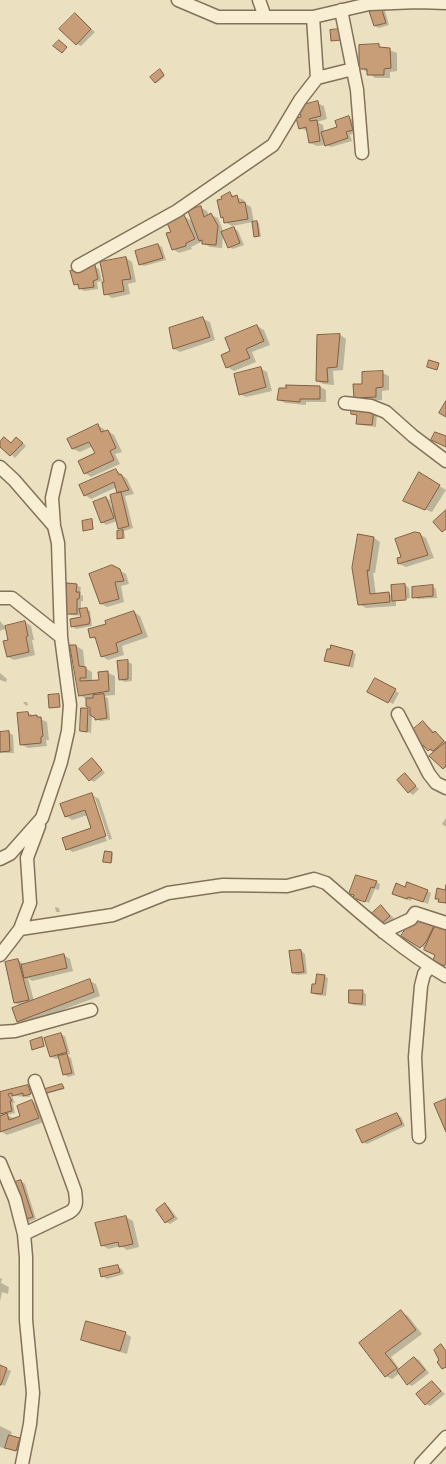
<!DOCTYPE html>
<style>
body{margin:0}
canvas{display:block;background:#ebe1c0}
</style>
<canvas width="446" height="1464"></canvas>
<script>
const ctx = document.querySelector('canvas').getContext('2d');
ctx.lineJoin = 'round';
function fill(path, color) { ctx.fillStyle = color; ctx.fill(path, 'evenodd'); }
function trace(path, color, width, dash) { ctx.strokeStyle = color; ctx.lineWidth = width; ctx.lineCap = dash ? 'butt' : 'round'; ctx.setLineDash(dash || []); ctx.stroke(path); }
fill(new Path2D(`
 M381,8L385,11L389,25L379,28L375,26Z
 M75,14L95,32L81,46L77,44Z
 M379,46L397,53V71L390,72V78H375L361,68Z
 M160,71L165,76L157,83L155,82Z
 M317,103L324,106L327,119L317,122L323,125L324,132L339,128L349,118L353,120L357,132L350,135L352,141L331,147L326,145L317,146L310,143L308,131L300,128L303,118Z
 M230,194L244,200V203L251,207L254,223H259L261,237L255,236L253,222L232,226L225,222V219L222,217L223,200Z
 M201,208L207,211L209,216L211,215L218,218L224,233L234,228L238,231L244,245L233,249L229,247L223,234L222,248L210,247L203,243V241L191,247L192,249L179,253L173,249L172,232L184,216L193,222Z
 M158,245L162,247L166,260L144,266L140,264Z
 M126,258L132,262L136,282L128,284L130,294L112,298L106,294Z
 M94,266L99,269L102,281L97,282L98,289L84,291L75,284Z
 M203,319L210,322L215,340L180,352L174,349Z
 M257,326L264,330L270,345L252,352L256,362L234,371L227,367L232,352Z
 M340,335L346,339L343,370L333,371L334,385L323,384L317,381Z
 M260,368L267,372L272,391L246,397L240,394Z
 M382,373L389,376V390L382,391V400L361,401L355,398L363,385Z
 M320,387L326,390V402H306V405L285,403L279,400Z
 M353,413H377L376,427L361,425L357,423L358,416Z
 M98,426L104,429L105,432L108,431L114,435L122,452L115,454L120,464L91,477L85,473L96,454L93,446L80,452L73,449L69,439Z
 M21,441L26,446L15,458L0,445V444H12Z
 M116,470L127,479L134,494L125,496L133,528L124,531L119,528L117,521L106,525L102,522L105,498L110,500L112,507L121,494L118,492L117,487L91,499L85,495Z
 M419,474L446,490L432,512L411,504Z
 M91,521L94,529L85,530Z
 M124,531L125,539L119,538L118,532Z
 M419,534L426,538L434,558L406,567L399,564Z
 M359,536L374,538L380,542L375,573H373L376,595L389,594L393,596L405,585L409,588L410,598L396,600V606L366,608L359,604Z
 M112,567L126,574L129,584L121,586L124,602L107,607L101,604Z
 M76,585L81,587L80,594L83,596V601H81V610L86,609L90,611L92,626L76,629L72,626L86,616L71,615L67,613Z
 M432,586L436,589L437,598L418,599L414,597Z
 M134,612L140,616L148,637L122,646L124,655L108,660L102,656L98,640L91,637L108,625Z
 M0,621L5,627L25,622L31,626L34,640H32L35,655L14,660L8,657L10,641L7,628L0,631Z
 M76,646L83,650L85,668L92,672V682L100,681V673H108L115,676V695L104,696L108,698L110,720L100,721L92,715L91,733L82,731L88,709L91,711L86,699L80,695Z
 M352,652L356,654L353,668L326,660Z
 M118,662H128L132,664V681L124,682L120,679Z
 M0,673L7,679L6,682L0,680Z
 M376,680L399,693L393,704L369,691Z
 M23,702H27L28,705L26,706Z
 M28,713L47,722L49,740H46L47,746L28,748L22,745Z
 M423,722L446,742V769L435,753L421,746Z
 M0,733H9L13,735L14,753H0Z
 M92,760L96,762L105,773L94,782L90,780Z
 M405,775L419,789L413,795L409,792Z
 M92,795L99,799L112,839L109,840L95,798H92L107,841L73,852L67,849L93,829L88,815L72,820L66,816Z
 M446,818V827L442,824Z
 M112,853L113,854L112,863L105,862Z
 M376,882L380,884L379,890L375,889L369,903L359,899L351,893Z
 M427,891L431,893L428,904L412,898L411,901L397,896Z
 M55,907L59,908L60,912H56Z
 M381,907L394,918L384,928L380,925Z
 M434,926L446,932V966L434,959L436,955L403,936Z
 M301,951L305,954L307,974L297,975L293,973Z
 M64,955L70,959L73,971L32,981L28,978L34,1001L90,981L96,984L100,996L25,1024L18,1021L21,1006L15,1003L18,960L25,965Z
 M324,976L328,978L326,996L316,995L312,992Z
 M362,992L366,994V1006L354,1005L350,1003Z
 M60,1034L65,1036L70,1054L67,1055L71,1058L75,1075L68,1077L64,1074L60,1057L56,1059L51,1057Z
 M42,1039L45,1047L33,1049Z
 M62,1085L65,1089L46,1094L44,1093Z
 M28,1086L32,1088L34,1096H33L30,1087H28L30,1097L12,1096L15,1103H13L15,1113L7,1115L13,1118L22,1117L32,1101L38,1105L44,1122L7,1135L0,1131V1117L3,1116L0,1114V1093Z
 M397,1114L401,1117L405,1126L367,1144L363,1142Z
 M21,1181L25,1184L36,1219L29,1222L24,1219Z
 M165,1205L169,1207L178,1219L170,1224L166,1222Z
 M126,1217L133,1221L139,1247L127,1250L121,1246L108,1249L102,1245L97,1224Z
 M118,1267L122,1269L124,1274L107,1279L102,1276Z
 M0,1278L2,1279L1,1283L9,1287L8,1294L2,1292L0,1302Z
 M401,1312L408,1316L422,1334L391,1357L400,1370L415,1358L419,1360L429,1373L412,1386L408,1384L400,1373L392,1379L386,1376L361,1343Z
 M125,1333L131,1337L127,1354L89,1343L82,1339Z
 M0,1366L11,1371L5,1386L0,1384Z
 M432,1382L445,1394L430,1406L426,1404Z
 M0,1426L12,1432L10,1437L23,1442L20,1452L6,1447V1449L0,1447Z`), '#0003');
const building = new Path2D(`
 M381,7L386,23L374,26L369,11Z
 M75,13L91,29L76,45L59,29Z
 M340,29L341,40L331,41L330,30Z
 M59,40L67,47L62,53L53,46Z
 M379,44V47L390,48L391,68L384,69V75H367V69H359V45Z
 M160,69L164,75L155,83L150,77Z
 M318,101L321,116L309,119L310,121L317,120L320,141L309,143L306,127L299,129L296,118L301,117L299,106Z
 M349,116L353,130L346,132L348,138L325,146L321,132L337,127L335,121Z
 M230,192L232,197L237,195L239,203L245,202L248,219L224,223L223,217L221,218L217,200L222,199L221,197Z
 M201,206L204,217L211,213L218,226L216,245L202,244V240L199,241L188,211Z
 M184,215L195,239L186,243V246L172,250L166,233L171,232L167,223Z
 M257,221L259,236L254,237L252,222Z
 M234,227L240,243L228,248L221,232Z
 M158,244L163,258L139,265L135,251Z
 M126,257L131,279L122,280L124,291L104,295L102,282H104L100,262Z
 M95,265L98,279L93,281L94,287L79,289L78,284L74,285L70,271Z
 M203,317L210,337L173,349L169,328Z
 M257,325L264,341L246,349L250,358L226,368L221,355L230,351L225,338Z
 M340,334L337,367L327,368L328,382L316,381L317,335Z
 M429,360L439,363L437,370L427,367Z
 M261,367L266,387L239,395L234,374Z
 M383,371V387L376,388V397L354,398L353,384H362V372Z
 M286,385L320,386V399H300V402L277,400L279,388H286Z
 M446,401V417L439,413Z
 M352,407L374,410L372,425L356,424L357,415L351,414Z
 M98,424L101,432L108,430L116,448L110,451L114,460L84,474L78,461L95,453L89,442L72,449L67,439Z
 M435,432L446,436V447L431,440Z
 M4,437L11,443L16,437L23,443L10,456L0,447V442Z
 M116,469L119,475L121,474L129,490L117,493L114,482L84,496L79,485Z
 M419,472L440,485L425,510L403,501Z
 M121,492L129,526L118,529L110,495Z
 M106,497L114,518L101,523L93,502Z
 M446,510V529L442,532L433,522Z
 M92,519L93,529L83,531L82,521Z
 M123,530V538L117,539V531Z
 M415,532L420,533L428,555L398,564L397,558L401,557L395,539Z
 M358,534L374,537L369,571L367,570L370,594L389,592L390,602L358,605L352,568Z
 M112,565L120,569L124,581L115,582L119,599L100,604L89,574Z
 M67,583L77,584L76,592H80L79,599H77V614H66Z
 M405,584L406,600L392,601L391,585Z
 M433,585V596L412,598V587Z
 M87,608L90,620L89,624L71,627L70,619L81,617L79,609Z
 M134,611L142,633L116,643L118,652L101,657L95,637L90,638L88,629L106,624L105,621Z
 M25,621L28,636L26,637L29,652L7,657L3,641L8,640L5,626Z
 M70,645H76L79,666L86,667V678H80V681L99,680L98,672L108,671L109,691L79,696Z
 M331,645L353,651L349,666L324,661L327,649H330Z
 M128,660V679L119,680L117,661Z
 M375,678L396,689L388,703L367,692Z
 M59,694L60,707L49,708L48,695Z
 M104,694L107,718L95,720V718L90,715V708L86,706V698H93V695Z
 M81,708H88L87,732L80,731Z
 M28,712L29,716L37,715V717H41L43,736L41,737V743L20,745L17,713Z
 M423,721L433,733L435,731L444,741L433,751L430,749L428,751L423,745L421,747L411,731Z
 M9,731L10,751L0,752V732Z
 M446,742V766L443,769L429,756Z
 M92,758L102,770L89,781L79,769Z
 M405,773L416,786L408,793L397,780Z
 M92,793L106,836L66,850L62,838L91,828L85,810L65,817L60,804Z
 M105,851L112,852L111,863L103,862Z
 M356,875L377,881L374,888L371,887L365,902L353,898L354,895L349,894Z
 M407,882L428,890L423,902L408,897L407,899L392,894L396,883L405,887Z
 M446,885V903L438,902L439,899H435L437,888L445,890Z
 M381,905L390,916L379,926L369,916Z
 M415,915L435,924L426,942L420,948L401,936Z
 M435,926L446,930V963L444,966L433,960L435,955L424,950Z
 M301,950L304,972L292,973L289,951Z
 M64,954L67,968L24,978L21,965Z
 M18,959L29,1000L14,1003L5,962Z
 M317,974L325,975L322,994L311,993L312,984H315Z
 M90,979L94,992L17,1022L12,1008Z
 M349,990H363L362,1004L349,1003Z
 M61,1033L67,1052L50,1057L44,1038Z
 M42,1037L44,1046L32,1050L30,1041Z
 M67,1054L72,1073L63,1075L58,1056Z
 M62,1084L64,1088L43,1094L42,1090Z
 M28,1085L31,1094L23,1096V1093L12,1096V1093L8,1094L12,1101H10L12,1111L0,1114V1092Z
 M446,1099V1132L434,1104Z
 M32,1100L39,1118L0,1132V1116L7,1113L9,1120L20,1116L17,1106Z
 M397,1113L402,1124L362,1143L356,1130Z
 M21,1180L33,1217L23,1220L12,1183Z
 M165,1203L174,1217L165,1223L156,1210Z
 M126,1216L133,1244L119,1247L118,1242L101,1246L95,1223Z
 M118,1265L120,1272L101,1277L99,1269Z
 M401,1310L416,1330L385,1353L397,1368L385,1377L359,1343Z
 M86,1321L126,1332L120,1351L81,1340Z
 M441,1344L446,1351V1367L442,1369L437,1362L439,1360L434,1350Z
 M414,1357L425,1370L407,1385L397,1371Z
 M0,1365L7,1368L1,1385H0Z
 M432,1381L441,1391L425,1405L416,1394Z
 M9,1435L20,1438L16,1451L5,1448Z`);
fill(building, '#c79e78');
trace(building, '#815e40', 1);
const minor = new Path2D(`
 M178,0L218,17H313L369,4L418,2L446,3
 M259,0L265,17
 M341,10L357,90L362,153
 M317,78L353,69
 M78,266L177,211L273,145L300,100L317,78L313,17
 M345,403L371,406L386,412L413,436L446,461
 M0,467L14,480L54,526L58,543L61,637L70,705L68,731L61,762L42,818L10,854L0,859
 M54,526L52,498L59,467
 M0,598H12L61,637
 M398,714L429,774L436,783L446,788
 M20,929L113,915L168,893L223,885L287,886L314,879L326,883C364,916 402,950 446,976
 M383,932L411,919L415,913L446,923
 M0,955L20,929L30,903L27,858L39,826
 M0,1032L15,1031L91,1010
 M419,1137L415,1057L421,986L424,974L430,967
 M0,1163L15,1199L24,1234L26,1257V1320L33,1393L30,1424L22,1464
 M24,1234L70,1212C78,1207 76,1200 75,1191L35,1081
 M421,1464L446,1437`);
trace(minor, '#837259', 15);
trace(minor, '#f7eed3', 12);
</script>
